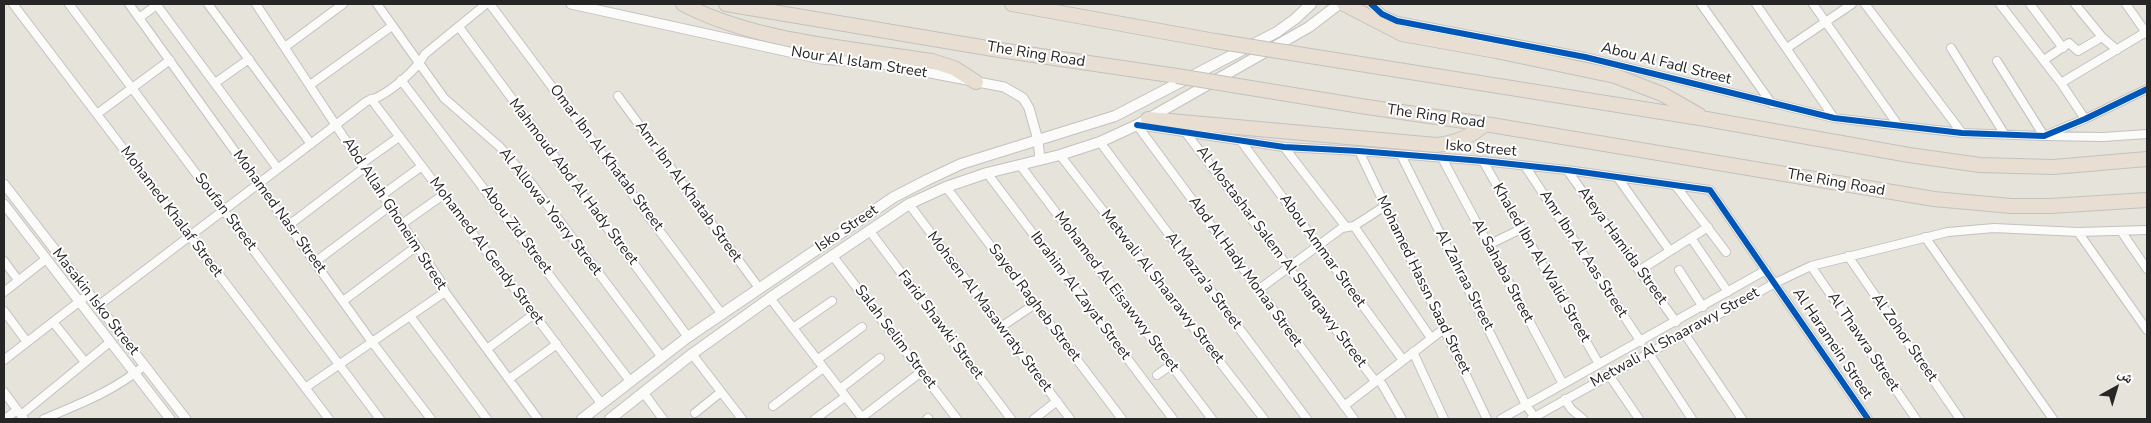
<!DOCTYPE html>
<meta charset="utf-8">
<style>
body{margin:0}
#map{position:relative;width:2151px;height:423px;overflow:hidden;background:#e6e3db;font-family:"Nunito Sans","Noto Naskh Arabic",sans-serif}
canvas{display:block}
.frame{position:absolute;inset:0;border:5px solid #262626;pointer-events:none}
.north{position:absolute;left:2091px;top:363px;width:50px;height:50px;-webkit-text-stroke:4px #fff;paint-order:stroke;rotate:39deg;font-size:14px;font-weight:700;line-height:20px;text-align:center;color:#262626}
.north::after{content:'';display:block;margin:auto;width:18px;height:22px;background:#262626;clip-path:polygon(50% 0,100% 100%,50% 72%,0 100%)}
</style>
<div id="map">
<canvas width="2151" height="423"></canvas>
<div class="frame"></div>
<div class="north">ش</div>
</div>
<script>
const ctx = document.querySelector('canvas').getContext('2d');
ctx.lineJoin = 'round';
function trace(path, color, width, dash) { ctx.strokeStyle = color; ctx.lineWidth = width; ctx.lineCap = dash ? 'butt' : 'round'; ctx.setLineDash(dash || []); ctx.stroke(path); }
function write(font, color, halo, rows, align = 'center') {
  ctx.font = font + ' "Nunito Sans",sans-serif'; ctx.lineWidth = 4; ctx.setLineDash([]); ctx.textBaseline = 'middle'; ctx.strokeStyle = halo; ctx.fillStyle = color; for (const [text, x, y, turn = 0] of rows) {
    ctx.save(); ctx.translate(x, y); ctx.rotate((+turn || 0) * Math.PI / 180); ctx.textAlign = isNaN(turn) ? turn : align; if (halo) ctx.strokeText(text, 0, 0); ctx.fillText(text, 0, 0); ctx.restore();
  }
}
const minor = new Path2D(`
 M13,4L329,419
 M69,4L380,419
 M129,4L372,342L431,419
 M156,4L278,169
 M208,4L311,144
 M256,4L364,168L440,280L445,292L538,419
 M377,4L444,98L500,147L531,183L661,356
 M490,4L721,313
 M1371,4L1382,14L1397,21L1585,57L1834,118L1962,133L2044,136L2085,119L2147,89
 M1701,4L1772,104
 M1756,4L1834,118
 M1813,4L1898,125
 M1865,4L1962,133
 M2000,4L2061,83L2085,119
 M2030,4L2063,48
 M2075,4L2102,37L2117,50
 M2126,4L2147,34
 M139,18L158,4
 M459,27L688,337
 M285,47L343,4
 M1787,48L1852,4
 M1951,48L2005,135
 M2044,60L2069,43L2078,51L2102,37
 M1997,61L2044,136L2103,137L2147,134
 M401,80L630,381
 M215,83L249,59
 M2061,83L2146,32
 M310,85L392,26
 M618,96L759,288
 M371,99L601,403
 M97,114L170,60
 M1137,125L1284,147L1359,151L1483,161L1567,170L1710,190L1868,419
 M1137,125L1354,419
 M1186,133L1375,381
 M1241,141L1403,360
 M1100,142L1307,419
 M1284,147L1346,227
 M1359,151L1487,419
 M1060,155L1264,419
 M1401,155L1526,405L1536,419
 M1442,158L1563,384
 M1483,161L1599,364
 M361,164L399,137
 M1020,165L1212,419
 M1525,166L1641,342
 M1567,170L1676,322
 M987,173L1173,419
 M1618,178L1670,251
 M1676,186L1726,252
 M946,187L1122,419
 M382,195L422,166
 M909,204L1070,419
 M402,224L443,195
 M289,225L364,168
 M1354,226L1431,338
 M869,230L1011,419
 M2121,231L2147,269
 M2078,232L2147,330
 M1925,237L2053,419
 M1691,238L1728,292
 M1488,245L1521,229
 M832,255L957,419
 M1848,256L1960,419
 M4,261L18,280
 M315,262L390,206
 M1811,266L1916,419
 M1640,270L1708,227
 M1679,270L1703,307
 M1258,290L1342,228L1354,226L1385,206
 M4,292L46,259
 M770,298L863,419
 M343,301L417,246
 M98,306L367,101C371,99 374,99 378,97C395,88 415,71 425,54L486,4
 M4,311L27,342
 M410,316L487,419
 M53,322L85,362
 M1001,327L1035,304
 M793,328L832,301
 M1684,333L1742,419
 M487,349L534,314
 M1413,352L1444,419
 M1648,352L1692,419
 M692,354L742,419
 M4,360L89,294
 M817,360L862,327
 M1157,375L1171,365
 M1609,375L1639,419
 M509,379L557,344
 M1379,379L1402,419
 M305,388L445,292
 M840,389L880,358
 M4,392L24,419
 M643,392L663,419
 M1565,399L1571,409L1583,419
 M773,406L823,368
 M1344,406L1445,328
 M695,413L721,392
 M21,415L110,342
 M861,418L921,372
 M5,419L17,410
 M44,419C81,403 112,392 144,366
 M815,419L845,397
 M927,419L928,418
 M1034,419L1057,401
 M1501,419L1766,270
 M1531,419L1775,283L1811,266L1948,232L1994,228L2078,232L2147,230`);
const tertiary = new Path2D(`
 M571,4L821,59L883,64L1004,87L1023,98L1029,108L1038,140L1040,160
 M4,184L186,419
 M4,204L170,419`);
const secondary = new Path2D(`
 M582,419L688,337L894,197L927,180L961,164L1115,116L1277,32L1295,19L1311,4
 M610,419L692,354L770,298L909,204L946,187L987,173L1060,155L1100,142L1137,125L1309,27L1339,4`);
const motorway = new Path2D(`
 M683,4C755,42 851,48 932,61L954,68L976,82
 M726,4L993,49L1177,76
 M1012,4L1215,41
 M1344,4L1402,34L1496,51L1615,76L1662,94L1699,115
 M1373,66L1706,119L1909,155L1980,165L2053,167L2147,159
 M1367,107L1485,124L1934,199L2011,206H2050L2147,200
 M1148,119L1436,145C1456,143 1471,137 1485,124`);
trace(minor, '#c3c1c1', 10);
trace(tertiary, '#c3c1c1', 11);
trace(secondary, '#c3c1c1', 12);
trace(motorway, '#c3c1bf', 16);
trace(minor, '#fbfbfa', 8);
trace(tertiary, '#fbfbfa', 9);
trace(secondary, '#fbfbfa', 10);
trace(motorway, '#e8ded1', 14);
const motorwayBridge = new Path2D(`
 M1215,41L1373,66
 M1177,76L1367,107`);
trace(motorwayBridge, '#c3c1bf', 16, []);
trace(motorwayBridge, '#e8ded1', 14);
trace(new Path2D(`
 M1371,4L1382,14L1397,21L1585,57L1834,118L1962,133L2044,136L2085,119L2147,89
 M1137,125L1284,147L1359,151L1483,161L1567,170L1710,190L1868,419`), '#0057b8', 6);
write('15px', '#262626', '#fff', [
 ["The Ring Road",1036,55,9],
 ["Nour Al Islam Street",859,63,9],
 ["Abou Al Fadl Street",1666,64,14],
 ["The Ring Road",1436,117,8],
 ["Isko Street",1481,149,5],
 ["Omar Ibn Al Khatab Street",606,158,53],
 ["Mahmoud Abd Al Hady Street",573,182,53],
 ["The Ring Road",1836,183,10],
 ["Amr Ibn Al Khatab Street",688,192,54],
 ["Mohamed Khalaf Street",171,212,53],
 ["Soufan Street",225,212,53],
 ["Mohamed Nasr Street",279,212,54],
 ["Al Allowa' Yosry Street",550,212,52],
 ["Abd Allah Ghoneim Street",394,214,57],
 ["Isko Street",847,229,-34],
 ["Abou Zid Street",516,230,53],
 ["Ateya Hamida Street",1622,246,54],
 ["Mohamed Al Gendy Street",486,251,53],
 ["Abou Ammar Street",1322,251,54],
 ["Amr Ibn Al Aas Street",1583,254,57],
 ["Al Mostashar Salem Al Sharqawy Street",1281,257,53],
 ["Khaled Ibn Al Walid Street",1541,263,60],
 ["Al Sahaba Street",1502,271,62],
 ["Abd Al Hady Monaa Street",1245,272,54],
 ["Al Zahraa Street",1464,280,63],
 ["Al Mazra'a Street",1203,281,53],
 ["Mohamed Hassn Saad Street",1423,285,64],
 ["Metwali Al Shaarawy Street",1162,287,52],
 ["Mohamed Al Eisawwy Street",1116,292,53],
 ["Ibrahim Al Zayat Street",1080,296,53],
 ["Masakin Isko Street",95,302,52],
 ["Sayed Ragheb Street",1034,303,53],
 ["Mohsen Al Masawraty Street",989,312,53],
 ["Farid Shawki Street",940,325,53],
 ["Salah Selim Street",895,337,53],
 ["Metwali Al Shaarawy Street",1675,338,-29],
 ["Al Zohor Street",1904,338,55],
 ["Al Thawra Street",1863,342,56],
 ["Al Haramein Street",1832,344,56]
]);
</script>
